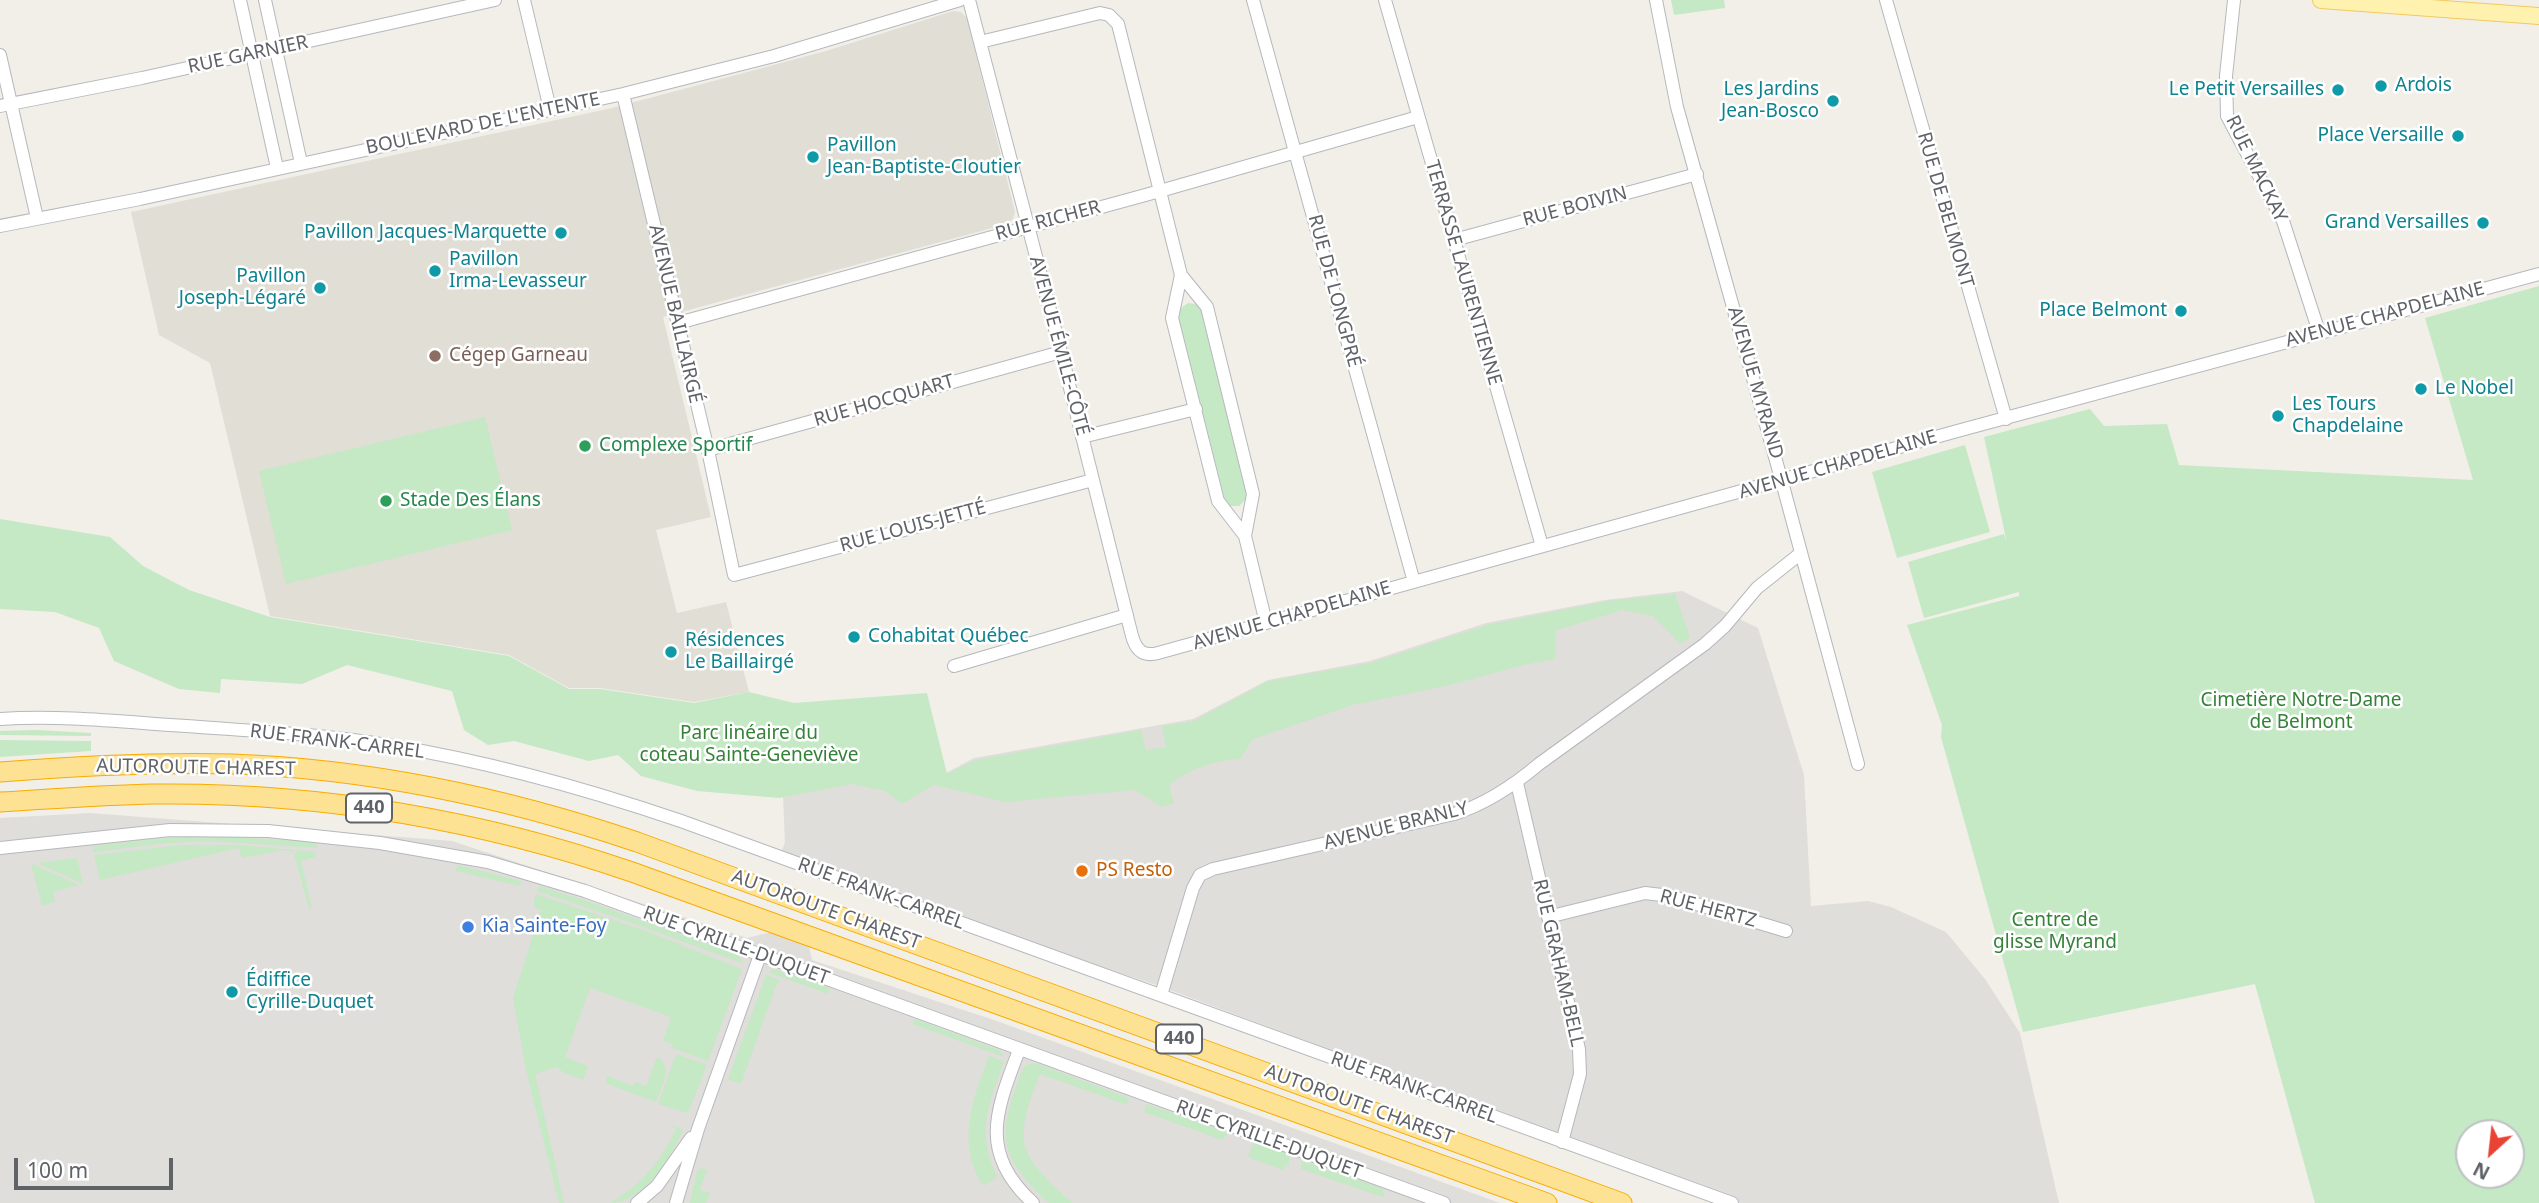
<!DOCTYPE html>
<meta charset="utf-8">
<style>
body{margin:0}
#map{position:relative;width:2539px;height:1203px;overflow:hidden;background:#f1efe8;font-family:"Noto Sans",sans-serif}
canvas{display:block}
.north{position:absolute;left:2455px;top:1119px;width:70px;height:70px;box-sizing:border-box;background:#fff;border:2px solid #bfc1c3;border-radius:50%;rotate:207deg;font-size:19px;font-weight:700;line-height:28px;text-align:center;color:#5f6368}
.north::after{content:'';display:block;margin:auto;width:24px;height:32px;background:#ea4335;clip-path:polygon(50% 0,100% 100%,50% 72%,0 100%)}
.scale{position:absolute;left:14px;top:1158px;width:159px;height:32px;box-sizing:border-box;border:4px solid #5f6368;border-top:0;padding-left:9px;font-size:21px;line-height:24px;white-space:nowrap;color:#5f6368;-webkit-text-stroke:5px #fff;paint-order:stroke}
</style>
<div id="map">
<canvas width="2539" height="1203"></canvas>
<div class="north">N</div>
<div class="scale">100 m</div>
</div>
<script>
const ctx = document.querySelector('canvas').getContext('2d');
ctx.lineJoin = 'round';
function fill(path, color) { ctx.fillStyle = color; ctx.fill(path, 'evenodd'); }
function trace(path, color, width, dash) { ctx.strokeStyle = color; ctx.lineWidth = width; ctx.lineCap = dash ? 'butt' : 'round'; ctx.setLineDash(dash || []); ctx.stroke(path); }
function write(font, color, halo, rows, align = 'center') {
  ctx.font = font + ' "Noto Sans",sans-serif'; ctx.lineWidth = 5; ctx.setLineDash([]); ctx.textBaseline = 'middle'; ctx.strokeStyle = halo; ctx.fillStyle = color; for (const [text, x, y, turn = 0] of rows) {
    ctx.save(); ctx.translate(x, y); ctx.rotate((+turn || 0) * Math.PI / 180); ctx.textAlign = isNaN(turn) ? turn : align; if (halo) ctx.strokeText(text, 0, 0); ctx.fillText(text, 0, 0); ctx.restore();
  }
}
fill(new Path2D(`
 M1682,591L1758,628L1804,775L1811,906L1868,901L1891,907L1946,932L1985,979L2020,1033L2059,1203H1740L1159,986L779,859L785,842L783,797L786,753L948,772L974,758L1193,719L1268,680L1370,661L1486,623L1605,600Z
 M90,813L452,841L747,938L804,924L812,960L994,1020L1500,1203H0V818Z`), '#e0deda');
fill(new Path2D(`
 M953,11L961,12L967,18L1015,212L1013,219L1007,224L663,317L711,517L656,530L677,613L726,602L749,692L694,702L600,688H569L509,655L270,616L210,363L159,335L131,212L612,108L826,51Z`), '#e1ded6');
fill(new Path2D(`
 M1671,0H1724L1725,8L1674,15Z
 M2539,286V1203H2315L2255,984L2023,1032L1941,737L1942,725L1907,625L2019,596V592L1924,618L1908,562L2004,534L2007,543L1984,437L2090,409L2104,426L2167,424L2179,465L2473,480L2425,318ZM2511,1133V1175H2469V1133Z
 M1188,303L1196,304L1201,310L1246,493L1245,500L1239,506H1230L1225,500L1179,318L1181,308Z
 M485,417L512,530L286,584L259,471Z
 M1965,445L1990,532L1897,558L1872,472Z
 M0,519L110,537L143,566L189,590L270,617L509,656L569,689H600L694,703L749,692L794,703L927,693L947,774L975,760L1141,730L1146,750L1166,747L1162,726L1194,721L1268,681L1370,663L1487,625L1607,601L1675,594L1690,637L1680,644L1653,616L1622,610L1555,631V659L1524,665L1450,685L1353,705L1253,739L1240,759C1213,761 1191,768 1169,785L1174,803L1162,807L1135,790L1005,802L934,785L902,804L885,791L852,784L779,798L697,791L641,776L618,755L589,761L514,741L488,745L464,730L452,691L347,665L302,684L221,679L220,693L179,689L114,661L99,628L55,612L0,609Z
 M35,730L91,733V736L0,735V731Z
 M0,740L91,741V751L0,757Z
 M210,836L316,842L317,848L208,841L167,843L94,852L93,846L166,838Z
 M181,845H237L295,850L292,852L283,850L242,858L239,848L100,880L94,855Z
 M299,850L316,852L315,857L301,861L312,908L309,909L294,854Z
 M77,858L83,884L37,863Z
 M31,864H32L79,885L53,892L55,902L42,906Z
 M458,865L521,881L522,882L520,886L455,871Z
 M539,886L584,900L737,954L744,964L629,922L537,891Z
 M536,894L646,931L742,969L708,1061L672,1048L673,1044L663,1041L671,1017L590,988L565,1057L588,1066L583,1080L565,1073L556,1067L535,1074L564,1203H559L526,1070L513,998L541,910L533,907Z
 M774,969L830,988L828,994L768,972Z
 M766,975L780,980L779,984L777,983L741,1084L728,1079Z
 M915,1019L999,1050L1004,1057L912,1024Z
 M676,1054L707,1065L688,1113L658,1104Z
 M989,1056L1004,1061C988,1108 976,1129 997,1177L984,1186C978,1180 975,1171 972,1162C962,1124 976,1091 989,1056Z
 M657,1057C675,1066 661,1087 656,1102L605,1083L608,1076L633,1086L635,1082L646,1086Z
 M1035,1063L1129,1098L1127,1105L1040,1074C1012,1146 1018,1152 1072,1203H1049C995,1153 998,1134 1023,1068L1029,1064Z
 M1146,1104L1229,1133L1222,1140L1144,1112Z
 M669,1124L683,1130C670,1159 644,1203 609,1203C639,1188 662,1160 676,1129Z
 M1254,1142L1289,1154V1167L1286,1164L1283,1170L1250,1158L1248,1155Z
 M1302,1160L1382,1188L1385,1198L1301,1169Z
 M701,1168L707,1170L700,1190L710,1193L706,1203H690L697,1171Z`), '#c5e8c5');
const minor = new Path2D(`
 M240,0L277,168
 M265,0L301,163
 M524,0L550,109
 M969,0L1061,352L1132,636C1136,650 1143,657 1158,653L1961,430L2539,274
 M1253,0L1414,582
 M1385,0L1542,546
 M1656,0L1677,107L1782,482L1858,764
 M1886,0L2006,419
 M2234,0L2226,76L2227,116L2283,221L2319,332
 M980,42L1100,13L1109,15L1118,24L1181,275L1172,318L1218,501L1245,536
 M0,55L37,218
 M623,94L708,450L734,575L1093,480
 M0,106L142,78L495,0
 M0,226L140,199L623,94L774,56L960,0
 M1454,240L1697,174
 M1181,275L1207,307L1253,494L1245,536L1266,623
 M678,323L1160,191L1418,117
 M1082,437L1196,409
 M708,450L1061,352
 M954,666L1127,615
 M0,719C62,715 124,722 186,726C253,731 321,734 387,745C488,761 584,788 681,821L1732,1203
 M1517,783L1579,1049L1580,1074L1562,1142
 M0,848L170,830L268,831L380,843L488,862L585,891L1444,1203
 M1548,917L1645,893L1670,896L1786,931
 M1161,995L1193,888L1200,875L1213,869L1454,814C1486,804 1513,786 1539,764L1705,644L1725,626L1757,588L1801,553
 M1019,1050C996,1111 978,1152 1033,1203
 M637,1203L657,1186L691,1138
 M676,1203L698,1129L760,955`);
const major = new Path2D(`
 M2321,0L2539,16`);
const highway = new Path2D(`
 M0,772C78,766 155,762 233,764C371,769 507,798 637,842L1622,1203
 M0,802C51,799 102,795 153,794C317,792 478,819 632,872L1547,1203`);
trace(minor, '#b5b8bc', 14);
trace(major, '#f2c960', 18);
trace(highway, '#f9ab00', 21);
trace(minor, '#fff', 12);
trace(major, '#fff2af', 16);
trace(highway, '#fde293', 19);
for (const [x, y, r, color] of [
 [2381,86,7,"#0f9aa8"],
 [2338,90,7,"#0f9aa8"],
 [1833,101,7,"#0f9aa8"],
 [2458,136,7,"#0f9aa8"],
 [813,157,7,"#0f9aa8"],
 [2483,223,7,"#0f9aa8"],
 [561,233,7,"#0f9aa8"],
 [435,271,7,"#0f9aa8"],
 [320,288,7,"#0f9aa8"],
 [2181,311,7,"#0f9aa8"],
 [435,356,7,"#8d6e63"],
 [2421,389,7,"#0f9aa8"],
 [2278,416,7,"#0f9aa8"],
 [585,446,7,"#2e9e5b"],
 [386,501,7,"#2e9e5b"],
 [854,637,7,"#0f9aa8"],
 [671,652,7,"#0f9aa8"],
 [1082,871,7,"#e8710a"],
 [468,927,7,"#3f7fe0"],
 [232,992,7,"#0f9aa8"]
]) { const dot = new Path2D(); dot.arc(x, y, r, 0, 2 * Math.PI); ctx.fillStyle = color; ctx.fill(dot); trace(dot, '#fff', 2.5); }
for (const [x, y, w] of [
 [369,808,46],
 [1179,1039,46]
]) { const box = new Path2D(); box.roundRect(x - w / 2, y - 14.5, w, 29, 5); ctx.fillStyle = '#fff'; ctx.fill(box); trace(box, '#5f6368', 2); }
write('bold 18px', '#5f6368', null, [
 ["440",369,808],
 ["440",1179,1039]
]);
write('19px', '#5f6368', '#fff', [
 ["RUE GARNIER",248,55,-12],
 ["BOULEVARD DE L'ENTENTE",483,124,-12],
 ["RUE MACKAY",2256,169,64],
 ["RUE BOIVIN",1575,207,-15],
 ["RUE DE BELMONT",1945,210,74],
 ["RUE RICHER",1048,221,-15],
 ["TERRASSE LAURENTIENNE",1463,273,74],
 ["RUE DE LONGPRÉ",1334,291,75],
 ["AVENUE BAILLAIRGÉ",675,314,77],
 ["AVENUE CHAPDELAINE",2385,315,-15],
 ["AVENUE ÉMILE-CÔTÉ",1059,346,75],
 ["AVENUE MYRAND",1755,383,74],
 ["RUE HOCQUART",884,401,-16],
 ["AVENUE CHAPDELAINE",1838,465,-16],
 ["RUE LOUIS-JETTÉ",913,527,-15],
 ["AVENUE CHAPDELAINE",1292,616,-16],
 ["RUE FRANK-CARREL",337,742,7],
 ["AUTOROUTE CHAREST",196,768,1],
 ["AVENUE BRANLY",1396,826,-14],
 ["RUE FRANK-CARREL",881,894,20],
 ["RUE HERTZ",1708,909,15],
 ["AUTOROUTE CHAREST",826,910,20],
 ["RUE CYRILLE-DUQUET",736,946,20],
 ["RUE GRAHAM-BELL",1558,963,77],
 ["RUE FRANK-CARREL",1414,1088,20],
 ["AUTOROUTE CHAREST",1359,1105,20],
 ["RUE CYRILLE-DUQUET",1269,1140,20]
]);
write('19px', '#0d838f', '#fff', [
 ["Ardois",2395,86],
 ["Les Jardins",1819,90,"right"],
 ["Jean-Bosco",1819,112,"right"],
 ["Le Petit Versailles",2324,90,"right"],
 ["Place Versaille",2444,136,"right"],
 ["Pavillon",827,146],
 ["Jean-Baptiste-Cloutier",827,168],
 ["Grand Versailles",2469,223,"right"],
 ["Pavillon Jacques-Marquette",547,233,"right"],
 ["Pavillon",449,260],
 ["Irma-Levasseur",449,282],
 ["Pavillon",306,277,"right"],
 ["Joseph-Légaré",306,299,"right"],
 ["Place Belmont",2167,311,"right"],
 ["Le Nobel",2435,389],
 ["Les Tours",2292,405],
 ["Chapdelaine",2292,427],
 ["Cohabitat Québec",868,637],
 ["Résidences",685,641],
 ["Le Baillairgé",685,663],
 ["Édiffice",246,981],
 ["Cyrille-Duquet",246,1003]
], 'left');
write('19px', '#785e54', '#fff', [
 ["Cégep Garneau",449,356]
], 'left');
write('19px', '#27864d', '#fff', [
 ["Complexe Sportif",599,446],
 ["Stade Des Élans",400,501]
], 'left');
write('19px', '#348238', '#fff', [
 ["Cimetière Notre-Dame",2301,701],
 ["de Belmont",2301,723],
 ["Parc linéaire du",749,734],
 ["coteau Sainte-Geneviève",749,756],
 ["Centre de",2055,921],
 ["glisse Myrand",2055,943]
]);
write('19px', '#c56008', '#fff', [
 ["PS Resto",1096,871]
], 'left');
write('19px', '#366cbe', '#fff', [
 ["Kia Sainte-Foy",482,927]
], 'left');
</script>
